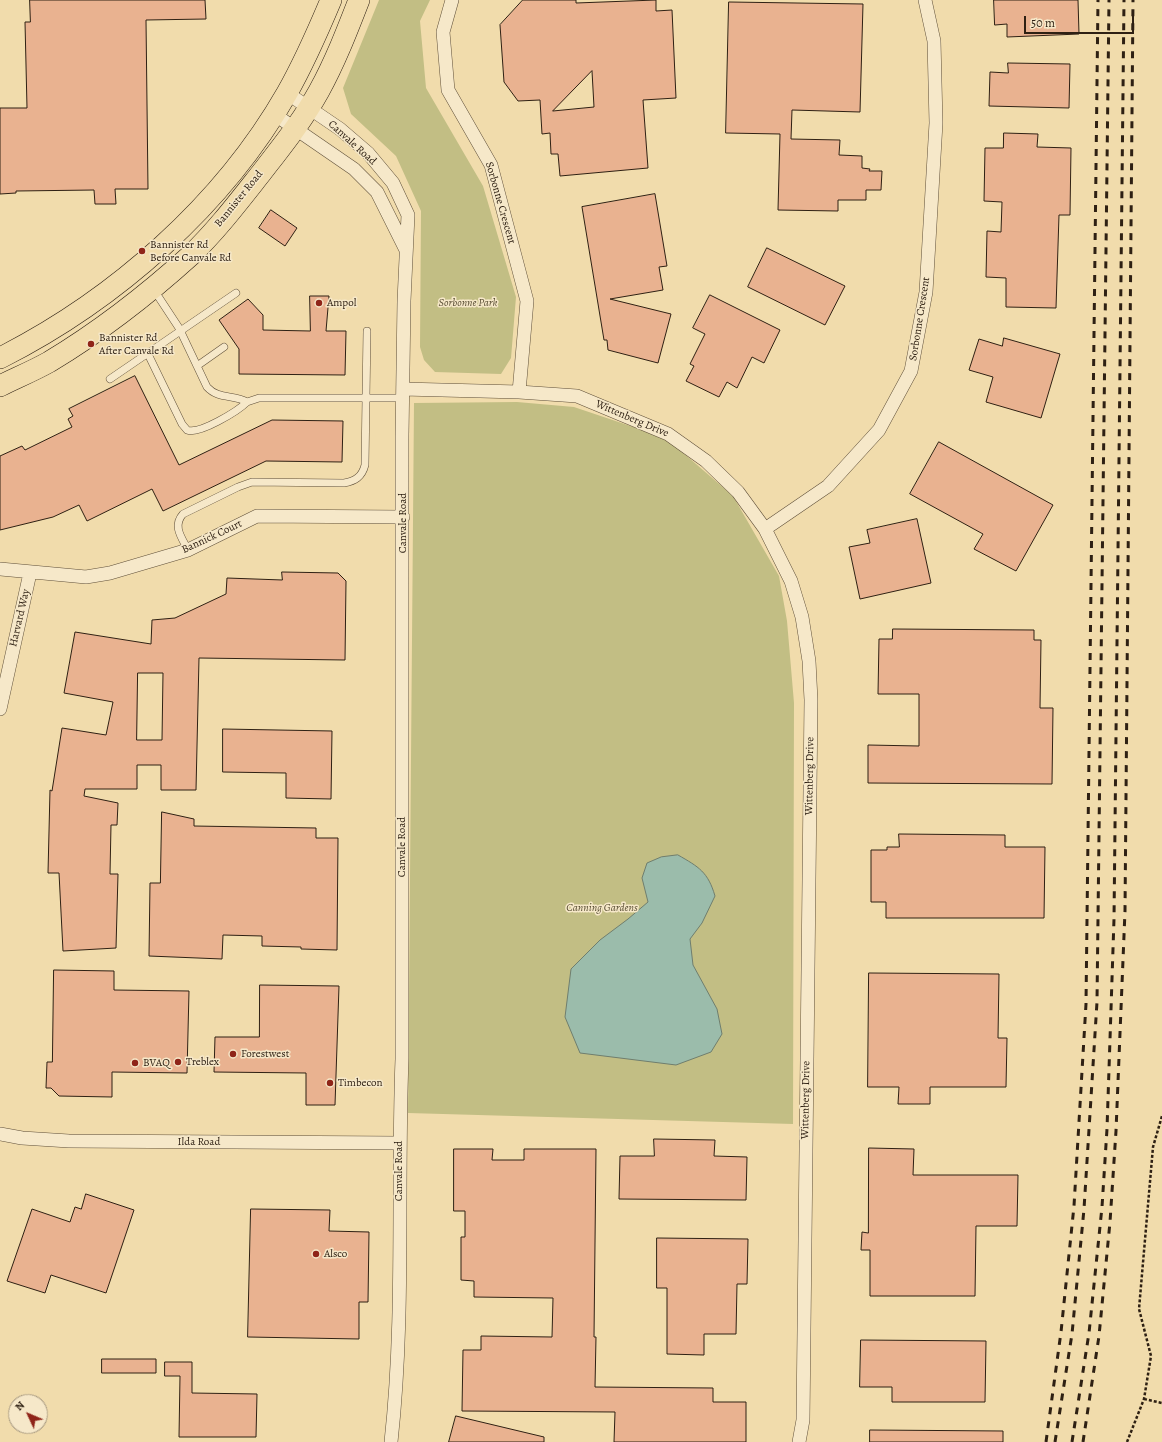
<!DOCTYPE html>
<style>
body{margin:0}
#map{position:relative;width:1162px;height:1442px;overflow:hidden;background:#f1dcac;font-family:Alegreya,serif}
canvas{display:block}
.north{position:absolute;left:8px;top:1394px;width:40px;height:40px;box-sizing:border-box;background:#f6e8c9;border:1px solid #a69880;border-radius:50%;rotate:314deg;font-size:11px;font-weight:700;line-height:16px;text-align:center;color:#2e2013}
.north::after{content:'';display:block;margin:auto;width:14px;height:18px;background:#8f2418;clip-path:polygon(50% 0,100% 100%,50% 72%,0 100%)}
.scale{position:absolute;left:1024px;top:16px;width:110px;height:18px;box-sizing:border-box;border:2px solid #2e2013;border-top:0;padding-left:5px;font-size:12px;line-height:14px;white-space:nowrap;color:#2e2013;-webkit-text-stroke:3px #f6e8c9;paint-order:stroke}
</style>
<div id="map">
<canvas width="1162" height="1442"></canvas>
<div class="north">N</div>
<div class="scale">50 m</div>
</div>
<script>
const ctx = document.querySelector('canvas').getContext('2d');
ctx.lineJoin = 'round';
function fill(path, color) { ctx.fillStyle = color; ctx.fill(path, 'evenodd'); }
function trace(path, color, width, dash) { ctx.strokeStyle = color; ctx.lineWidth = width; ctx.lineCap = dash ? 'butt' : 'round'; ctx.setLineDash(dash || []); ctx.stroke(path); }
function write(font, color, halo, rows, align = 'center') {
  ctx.font = font + ' Alegreya,serif'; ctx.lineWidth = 3; ctx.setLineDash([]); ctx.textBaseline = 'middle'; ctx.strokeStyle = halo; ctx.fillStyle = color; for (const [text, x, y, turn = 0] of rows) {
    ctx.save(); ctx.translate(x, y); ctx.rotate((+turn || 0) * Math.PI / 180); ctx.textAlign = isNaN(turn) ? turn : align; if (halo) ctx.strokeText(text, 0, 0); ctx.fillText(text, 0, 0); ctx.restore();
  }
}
fill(new Path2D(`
 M379,0H430L420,21L426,88L483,186L516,297L511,358L501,374L435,372L424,360L420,347L421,211L396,156L351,114L343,88Z
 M517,402L574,407L666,438L733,496L779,576L787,621L794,703L793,1124L408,1113L414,403Z`), '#c2be84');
const water = new Path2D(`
 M678,855C699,867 708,872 715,896L702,923L690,939L693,965L717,1009L722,1034L711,1052L676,1065L580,1053L565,1017L571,969L600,940L628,919L648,902L642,878L647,863L661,857Z`);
fill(water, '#9bbcab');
trace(water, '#6f7e6e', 1);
const building = new Path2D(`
 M30,0H205L206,19L146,20L148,189H115L116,204H95L94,190L16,191V193L0,194V108H27L25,22H30Z
 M523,0H576V3L656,0V11L672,10L676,98L643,100L648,168L560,176L558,154H551L550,133L542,134L540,100L518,101L504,82L500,25ZM592,71L594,107L553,111Z
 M994,0H1078L1079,34L1007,37V24L995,25Z
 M729,2L863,4L860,112L792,110L791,139L840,140L839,155L862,156V168L870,169L869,171H882L881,190H866V200H838V211L778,210L780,134L726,133Z
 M1008,63L1070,64L1069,108L989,106L990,72L1008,73Z
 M1004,133L1038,134L1037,147L1071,148L1070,215H1059L1056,308L1006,307V278L986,277L987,231L1001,232L1002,202L984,201L985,148H1003Z
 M655,194L667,266L659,267L663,290L610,299L671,314L658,363L608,350L607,340H604L582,207Z
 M271,210L297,228L285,246L259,228Z
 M767,248L845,286L825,325L748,287Z
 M710,295L780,330L764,363L752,357L737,388L727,382L719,397L686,381L694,366L690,364L705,334L693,328Z
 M310,296H329L326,331H346L345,375L239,374V349L219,320L248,299L263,315V330L310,331Z
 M1004,338L1060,354L1041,418L986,402L993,377L969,370L979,339L1002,346Z
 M135,376L179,465L272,420L343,421L342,462L266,461L163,511L152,489L87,521L79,505L53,517L0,530V456L22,446L25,450L72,427L68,419L73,416L69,409Z
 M939,442L1053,505L1016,571L974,549L983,534L910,494Z
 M917,519L931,583L860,599L849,547L870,543L867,530Z
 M282,572L338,573L346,581L345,660L199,658L196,790H161V765H137V789H85L84,796L118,803L117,825H111L110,874H118L116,948L63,951L59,873H48L50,790L52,791L62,728L106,735L113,702L64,693L75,632L151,644L152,620L175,618L226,594L227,578L282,580ZM138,673H163L162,740H137Z
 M893,629L1034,630V640H1041L1040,708H1053L1052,784L868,783V745L919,746V694H878L879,639H892Z
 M223,729L332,731L331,799L286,798V773L223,772Z
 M162,812L194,819V826L316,828V838H338L337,950L301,949V947L262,946V936L223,935L222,959L149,956L150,883H160Z
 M899,834L1005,835V847H1045L1044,918H886V902H871V850H887V847H899Z
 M54,970L114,971V990L189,991L187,1073L112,1072V1097L59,1096L51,1088H46L47,1062H52Z
 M869,973L999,974L998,1038H1007L1006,1087H930V1104H898L899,1087H868Z
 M260,985L339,986L335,1105H306V1073L214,1072L215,1037H259Z
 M654,1139L715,1140L714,1156L747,1157L746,1200L619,1199L620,1156H654Z
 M869,1148L914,1149L913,1175H1018L1017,1226H976L975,1296H870V1250H861L862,1232L868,1233Z
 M454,1149H493L492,1160H524V1149H596L594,1337H596L595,1387L713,1388V1402H746V1442H614L615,1412L462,1411L463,1350H481V1336L552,1337L553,1298L474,1297V1281L461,1280V1237H465V1211H454Z
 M86,1194L134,1210L106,1293L51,1275L45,1293L7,1281L32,1209L70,1222L75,1207L81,1209Z
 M251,1209L330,1210L329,1231L369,1232L368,1302H359V1339L248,1337Z
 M657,1238L748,1239L747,1284H737L736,1334H704V1355L667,1354V1288H657Z
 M861,1340L986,1341L985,1402H892V1387H860Z
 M102,1359H156V1373H102Z
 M165,1362H192V1393L257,1394L256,1437H179L180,1376H165Z
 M456,1416L544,1437V1442H449Z
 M870,1430L1003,1431V1442H870Z`);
fill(building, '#e9b290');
trace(building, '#2e2013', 1);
const lane = new Path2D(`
 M154,290L179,328L207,387C219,400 233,394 247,402L259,398H403
 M148,354L182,424L187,430C199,435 238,411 247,402
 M197,366L224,347
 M110,379L236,293
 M188,550C182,538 172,526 183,514L238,487L252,482L344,483C355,481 362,477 365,465L367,331`);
const street = new Path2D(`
 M452,0L443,32L448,90L491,165L527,301L519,392
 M287,93L340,129L368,153L393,183L408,215L404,301L402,436V1059C397,1187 405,1315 391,1442
 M274,114L354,169L377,192L406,250
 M403,389L519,392L577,396L668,434L706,461L738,492L765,529L791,581L802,617L809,661L811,700L803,1420L799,1442
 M765,529L828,486L879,430L911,371L926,292L936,123L934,41L925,0
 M0,569L86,577L110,573L188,550L257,516L403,517
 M0,709L30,573
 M0,1134L22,1138L69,1141L399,1143`);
const primary = new Path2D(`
 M0,358C115,300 223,205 287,93C304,63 318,31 331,0
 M0,386C16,378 33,371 49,362C99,332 148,294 191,255C217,230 239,201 262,172C282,146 303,120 319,91C335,62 347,31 359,0`);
trace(lane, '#5f4f39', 8);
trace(street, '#5f4f39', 14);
trace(primary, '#2e2013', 22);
trace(new Path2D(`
 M1144,1399L1162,1403
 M1127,1442L1144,1399L1151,1356L1139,1309L1153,1147L1162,1116`), '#2e2013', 2.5, [3, 2]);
trace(lane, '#f6e8c9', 7);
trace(street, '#f6e8c9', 13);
trace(primary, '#f1dcac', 21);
trace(new Path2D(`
 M1046,1442L1061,1332L1074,1206L1086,1004L1098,0
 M1055,1442L1072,1334L1084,1209L1097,1002L1109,0
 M1072,1442L1089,1333L1102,1207L1107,1129L1114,919L1124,0
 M1083,1442L1099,1336L1110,1222L1116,1131L1125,911L1133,0`), '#2e2013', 3, [7, 7]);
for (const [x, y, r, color] of [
 [142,251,4,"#8f2418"],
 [319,303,4,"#8f2418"],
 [91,344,4,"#8f2418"],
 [233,1054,4,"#8f2418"],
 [178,1062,4,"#8f2418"],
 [135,1063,4,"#8f2418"],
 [330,1083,4,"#8f2418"],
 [316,1254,4,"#8f2418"]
]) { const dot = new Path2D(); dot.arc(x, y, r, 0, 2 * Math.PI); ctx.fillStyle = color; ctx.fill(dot); trace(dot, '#f6e8c9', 1.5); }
write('11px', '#2e2013', '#f6e8c9', [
 ["Canvale Road",352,143,42],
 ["Bannister Road",239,199,-51],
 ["Sorbonne Crescent",500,203,74],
 ["Sorbonne Crescent",920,319,-81],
 ["Wittenberg Drive",632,419,23],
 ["Canvale Road",403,523,-90],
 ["Bannick Court",212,537,-25],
 ["Harvard Way",20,618,-77],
 ["Wittenberg Drive",810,776,-89],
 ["Canvale Road",402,847,-90],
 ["Wittenberg Drive",806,1100,-89],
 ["Ilda Road",199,1142],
 ["Canvale Road",399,1171,-90]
]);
write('11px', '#2e2013', '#f6e8c9', [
 ["Bannister Rd",150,245],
 ["Before Canvale Rd",150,258],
 ["Ampol",327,303],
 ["Bannister Rd",99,338],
 ["After Canvale Rd",99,351],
 ["Forestwest",241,1054],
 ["Treblex",186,1062],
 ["BVAQ",143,1063],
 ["Timbecon",338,1083],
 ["Alsco",324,1254]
], 'left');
write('italic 11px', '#5a4f35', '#f6e8c9', [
 ["Sorbonne Park",468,303],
 ["Canning Gardens",602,908]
]);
</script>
